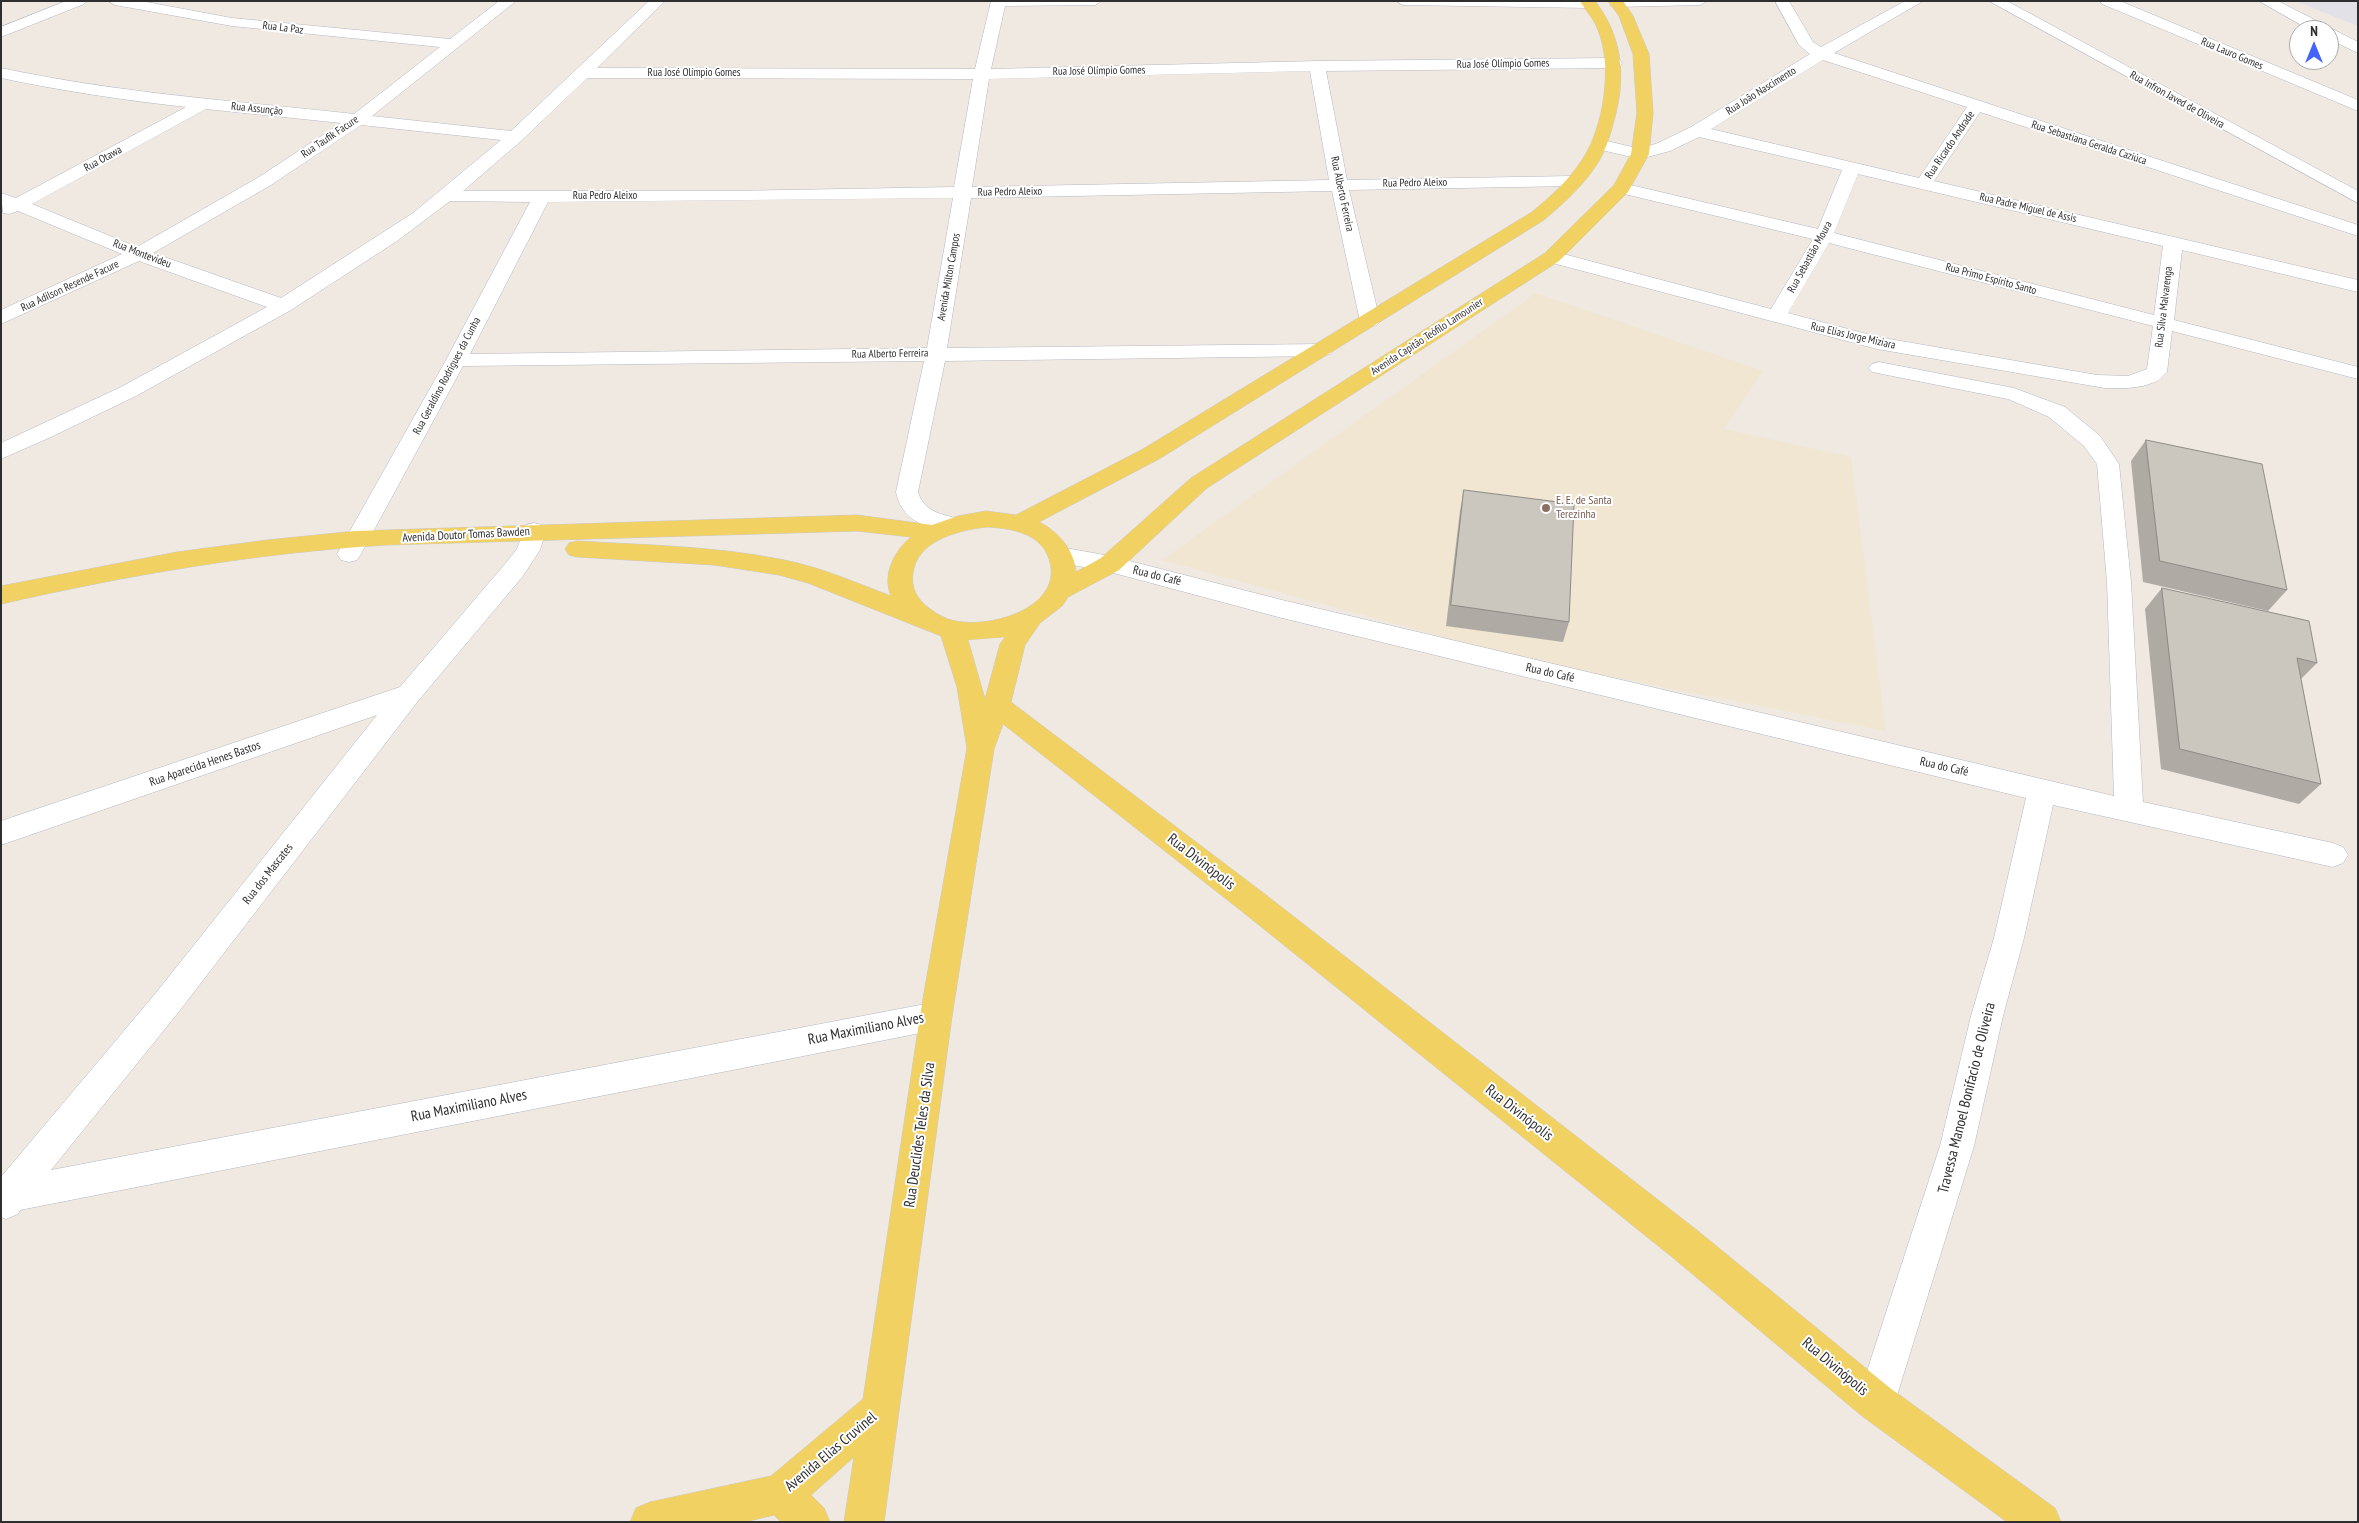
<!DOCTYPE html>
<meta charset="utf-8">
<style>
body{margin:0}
#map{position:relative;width:2359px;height:1523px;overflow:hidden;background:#efe9e1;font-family:"PT Sans Narrow",sans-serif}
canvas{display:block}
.frame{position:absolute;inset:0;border:2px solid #2e2e2e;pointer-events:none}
.north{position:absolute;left:2289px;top:20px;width:50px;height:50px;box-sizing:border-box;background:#fff;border:1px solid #ababab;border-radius:50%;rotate:0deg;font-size:14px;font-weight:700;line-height:20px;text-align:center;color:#2e2e2e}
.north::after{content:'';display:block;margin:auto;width:18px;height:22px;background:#4264fb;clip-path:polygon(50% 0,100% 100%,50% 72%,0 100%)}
</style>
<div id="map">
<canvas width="2359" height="1523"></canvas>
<div class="frame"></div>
<div class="north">N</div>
</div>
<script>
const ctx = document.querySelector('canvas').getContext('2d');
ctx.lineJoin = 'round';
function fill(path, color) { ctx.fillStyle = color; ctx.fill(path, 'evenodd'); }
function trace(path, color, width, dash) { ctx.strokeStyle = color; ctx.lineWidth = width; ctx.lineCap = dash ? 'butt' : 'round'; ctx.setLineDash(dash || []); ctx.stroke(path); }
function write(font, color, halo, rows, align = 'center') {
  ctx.font = font + ' "PT Sans Narrow",sans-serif'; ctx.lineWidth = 4; ctx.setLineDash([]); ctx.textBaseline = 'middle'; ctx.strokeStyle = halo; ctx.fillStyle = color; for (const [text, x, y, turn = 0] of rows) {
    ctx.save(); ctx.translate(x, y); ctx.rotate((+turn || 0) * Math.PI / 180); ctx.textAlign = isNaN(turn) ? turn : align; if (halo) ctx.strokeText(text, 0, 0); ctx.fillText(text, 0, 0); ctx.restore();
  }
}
fill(new Path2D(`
 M2295,1H2358V26Z`), '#e3e1e8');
fill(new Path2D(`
 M1536,293L1763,371L1724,429L1851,457L1886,731L1528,660L1162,560Z`), '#f0e6d1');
const minor = new Path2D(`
 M66,1H86L84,4L1,37V27Z
 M108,1H141L232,18L450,39L499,1H516L372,116L511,131L649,1H665L597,68L975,69L991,1H1102L1095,5L1005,6L991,69L1317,61L1614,58L1620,60L1622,63L1620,66L1614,68L1326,71L1347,180L1573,176L1579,177L1582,181L1579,185L1573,186L1349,190L1380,321L1377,325L1370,327L1363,325L1360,321L1332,191L971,198L947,348L1323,344L1330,346L1333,350L1330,354L1323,356L945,361L918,492C924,512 941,514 959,519L963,525L959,531C951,533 945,531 936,529C915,523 901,515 896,492L924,361L463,366L361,554L357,560L349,562L341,560L337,554L446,360L530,202L450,201L397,241L291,310L136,396L51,437L1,459V443L121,387L267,307L139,261L1,324V310L122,254L18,211L9,214L3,213L1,193L16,198L186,107C124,100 62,91 1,78V68C118,93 236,101 354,114L440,47L232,26L115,5ZM1310,71L1329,180L972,187L989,79ZM587,78L973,79L954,187L729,191H463L521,141ZM206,109L341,123L259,177L137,247L32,204ZM361,125L501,140L413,213L281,298L153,253L271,185ZM953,198L927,348L470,354L548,202Z
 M1396,1H1595L1597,4L1590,8L1403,5Z
 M1610,1H1707L1700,5L1616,7L1611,6Z
 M1775,1H1789L1813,42L1821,47L1905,1H1923L1834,53L2358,225V236L1980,112L1934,181L2358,280V292L2182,250L2174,320L2358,367V379L2172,331L2167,372L2158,381L2143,386L2128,388H2105L1877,349L1545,261L1543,257L1545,253L1552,251L1771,309L1813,239L1616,192L1613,188L1616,184L1622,183L1818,229L1842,170L1699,137L1670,151L1640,159L1593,148L1590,144L1593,140L1599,139L1640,149L1658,143L1691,127L1810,54L1799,45ZM1823,60L1967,107L1919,178L1711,129ZM1858,174L2163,246L2154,315L1834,233ZM1829,243L2153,326L2147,369L2128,376L2097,375L1878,337L1788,313Z
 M1989,1H2007L2358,191V203Z
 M2100,1H2120L2358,100V111L2102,4Z
 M2259,1H2278L2358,42V53L2329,39V30H2310Z
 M1879,362L2014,388L2065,407L2100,436L2119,464L2131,582L2143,802L2333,843L2343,847L2348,855L2343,863L2333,867L2053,805L2024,938L2003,1016L1974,1146L1895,1402L1890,1416L1876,1421L1862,1416L1857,1402L1940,1146L1971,1016L1994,938L2026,798L1282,618L1110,572L1052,561L1048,555L1052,549L1060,547L1110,556L1282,600L2114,796L2107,582L2097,464L2084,446L2049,417L2008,399L1872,372L1869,368L1872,364Z
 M534,523L542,525L546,531L540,550L523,576L418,701L177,1014L51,1170L936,1002L947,1006L952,1016L947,1026L936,1030L20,1210L18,1214L6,1219L1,1217V1177L155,994L377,715L1,845V821L400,687L505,564L517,549L526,525Z`);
const major = new Path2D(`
 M1580,1H1595C1622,36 1626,75 1615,117C1611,132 1607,147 1599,161C1585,184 1565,202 1544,220L1159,459L1039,522C1058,531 1075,551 1076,572L1101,558L1191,478L1545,253L1614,185L1631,154L1637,113L1633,54L1619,16L1608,1H1623L1633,16L1649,54L1653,113L1649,154L1628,192L1559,261L1207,488L1119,570L1068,597L1062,606L1040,623L1025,645L1011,702L1266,895L1698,1231L1890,1388L2055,1508L2061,1522H2007L1862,1416L1672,1257L1244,913L1003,724L994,749L952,1016L884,1522H844L854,1457L811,1495L824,1508L830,1522H781L774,1515L745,1522H630L636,1508L650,1502L771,1476L863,1399L920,1016L967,748L957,687L941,636L808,583L779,575L714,565L577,557L569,555L565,549L569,543L577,541C644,545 713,546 779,559C818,566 854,582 891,596C882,575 894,551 911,537L857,531L386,545C256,553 128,575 1,604V586L177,552L267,540L356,531L857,515L932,525L958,516L986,511L1016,515L1143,449L1532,212C1550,197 1569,180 1582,160C1604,127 1613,67 1598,30C1594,19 1586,11 1580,1ZM986,527C1009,528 1038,532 1048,556C1069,608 985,632 948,619C940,616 932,611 925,605C914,595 910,583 914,568C921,539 961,530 986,527ZM1005,637L1000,644L985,699L968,640Z`);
trace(minor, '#b4b7c1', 1);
trace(major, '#c9c9c9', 1);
fill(minor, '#fff');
fill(major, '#f2d163');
fill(new Path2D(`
 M2146,440L2287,590L2268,611L2143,582L2131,461Z
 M1464,490L1569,622L1563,642L1446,626L1460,511Z
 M2162,588L2317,663L2301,679L2321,784L2299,804L2161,769L2145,609Z`), '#afaba4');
const building = new Path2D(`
 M2146,440L2262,464L2287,590L2160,561Z
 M1464,490L1574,504L1569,622L1451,605Z
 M2162,588L2309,621L2317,663L2297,658L2321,784L2180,749Z`);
fill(building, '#cbc7bf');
trace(building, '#8e8b86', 1);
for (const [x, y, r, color] of [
 [1546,508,5,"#8d6e63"]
]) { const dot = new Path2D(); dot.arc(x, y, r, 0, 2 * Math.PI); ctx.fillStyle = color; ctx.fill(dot); trace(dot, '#fff', 2); }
write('11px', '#2e2e2e', '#fff', [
 ["Rua La Paz",283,28,7],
 ["Rua Lauro Gomes",2232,54,23],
 ["Rua José Olímpio Gomes",1503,64,-1],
 ["Rua José Olímpio Gomes",1099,71,-1],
 ["Rua José Olímpio Gomes",694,73],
 ["Rua João Nascimento",1761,91,-32],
 ["Rua Infron Javed de Oliveira",2177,100,29],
 ["Rua Assunção",257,109,6],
 ["Rua Taufik Facure",330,137,-34],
 ["Rua Sebastiana Geralda Caziúca",2089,143,18],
 ["Rua Ricardo Andrade",1950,145,-56],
 ["Rua Otawa",103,159,-29],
 ["Rua Pedro Aleixo",1415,183,-1],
 ["Rua Pedro Aleixo",1010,192,-1],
 ["Rua Alberto Ferreira",1342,194,78],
 ["Rua Pedro Aleixo",605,196],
 ["Rua Padre Miguel de Assis",2028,208,13],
 ["Rua Montevideu",142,254,21],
 ["Rua Sebastião Moura",1810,257,-61],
 ["Avenida Milton Campos",949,277,-80],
 ["Rua Primo Espírito Santo",1991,279,15],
 ["Rua Adilson Resende Facure",70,286,-25],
 ["Rua Silva Malvarenga",2164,307,-83],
 ["Rua Elias Jorge Miziara",1853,336,13],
 ["Avenida Capitão Teófilo Lamounier",1427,337,-33],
 ["Rua Alberto Ferreira",890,354,-1],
 ["Rua Geraldino Rodrigues da Cunha",447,376,-62]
]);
write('12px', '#785e54', '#fff', [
 ["E. E. de Santa",1556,501],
 ["Terezinha",1556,515]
], 'left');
write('12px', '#2e2e2e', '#fff', [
 ["Avenida Doutor Tomas Bawden",466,535,-3],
 ["Rua do Café",1157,576,14],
 ["Rua do Café",1550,673,13],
 ["Rua Aparecida Henes Bastos",205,764,-19],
 ["Rua do Café",1944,767,13],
 ["Rua dos Mascates",268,874,-52]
]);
write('15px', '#2e2e2e', '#fff', [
 ["Rua Divinópolis",1201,862,38],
 ["Rua Maximiliano Alves",866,1029,-11],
 ["Travessa Manoel Bonifacio de Oliveira",1967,1098,-76],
 ["Rua Maximiliano Alves",469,1106,-11],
 ["Rua Divinópolis",1519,1113,38],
 ["Rua Deuclides Teles da Silva",920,1135,-82],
 ["Rua Divinópolis",1835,1367,40],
 ["Avenida Elias Cruvinel",831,1452,-40]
]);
</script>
